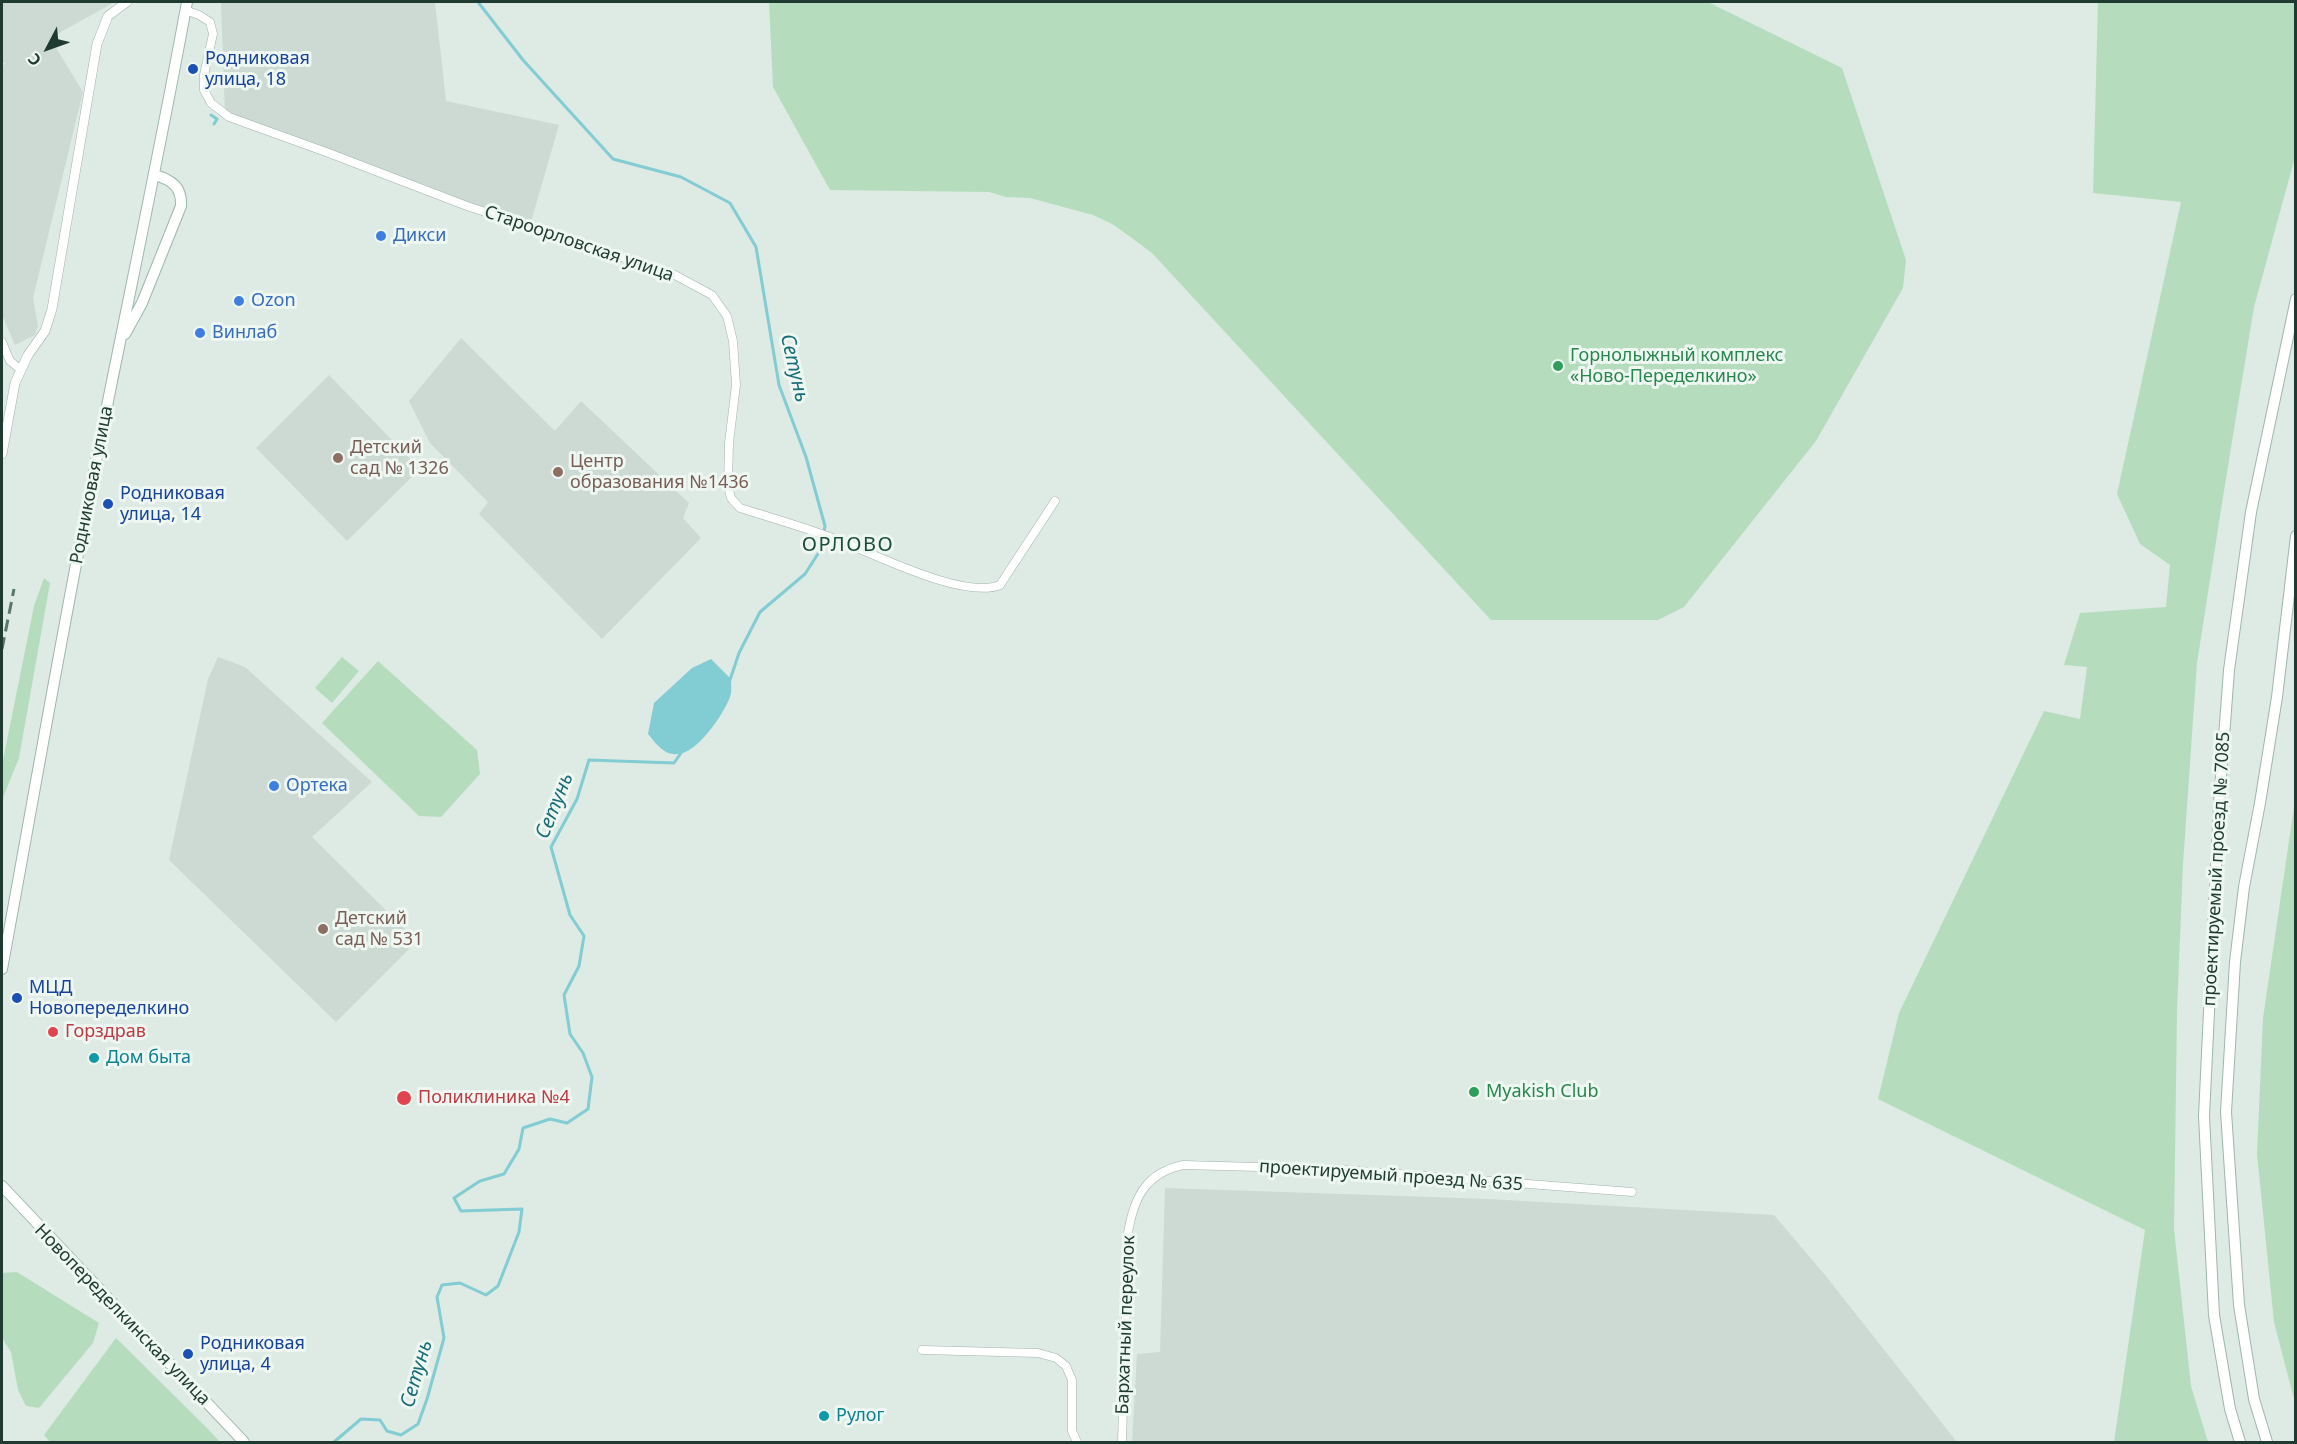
<!DOCTYPE html>
<meta charset="utf-8">
<style>
body{margin:0}
#map{position:relative;width:2297px;height:1444px;overflow:hidden;background:#deeae4;font-family:"Noto Sans",sans-serif}
canvas{display:block}
.frame{position:absolute;inset:0;border:3px solid #1f3b31;pointer-events:none}
.north{position:absolute;left:18px;top:18px;width:60px;height:60px;-webkit-text-stroke:4px #eef7f2;paint-order:stroke;rotate:229deg;font-size:16px;font-weight:700;line-height:24px;text-align:center;color:#1f3b31}
.north::after{content:'';display:block;margin:auto;width:21px;height:27px;background:#1f3b31;clip-path:polygon(50% 0,100% 100%,50% 72%,0 100%)}
</style>
<div id="map">
<canvas width="2297" height="1444"></canvas>
<div class="frame"></div>
<div class="north">С</div>
</div>
<script>
const ctx = document.querySelector('canvas').getContext('2d');
ctx.lineJoin = 'round';
function fill(path, color) { ctx.fillStyle = color; ctx.fill(path, 'evenodd'); }
function trace(path, color, width, dash) { ctx.strokeStyle = color; ctx.lineWidth = width; ctx.lineCap = dash ? 'butt' : 'round'; ctx.setLineDash(dash || []); ctx.stroke(path); }
function write(font, color, halo, rows, align = 'center') {
  ctx.font = font + ' "Noto Sans",sans-serif'; ctx.lineWidth = 6; ctx.setLineDash([]); ctx.textBaseline = 'middle'; ctx.strokeStyle = halo; ctx.fillStyle = color; for (const [text, x, y, turn = 0] of rows) {
    ctx.save(); ctx.translate(x, y); ctx.rotate((+turn || 0) * Math.PI / 180); ctx.textAlign = isNaN(turn) ? turn : align; if (halo) ctx.strokeText(text, 0, 0); ctx.fillText(text, 0, 0); ctx.restore();
  }
}
fill(new Path2D(`
 M2,2H115L50,38L83,92L33,298L38,326L35,335L15,345L2,315V66L7,62L2,64Z
 M221,2H435L446,101L559,125L530,225L225,115Z
 M461,338L555,431L581,401L689,503L683,518L701,538L602,639L479,514L488,502L430,443L409,401Z
 M329,375L420,469L347,541L256,448Z
 M218,657L245,667L372,782L312,837L417,941L336,1022L169,860L208,679Z
 M1165,1188L1488,1199L1774,1215L1825,1275L1957,1442H1132L1137,1354L1160,1352Z`), '#ccdad3');
fill(new Path2D(`
 M769,2H1708L1842,68L1906,260L1903,288L1816,441L1684,607L1658,620H1491L1152,253L1114,225L1093,215L1030,198L1006,197L989,192L830,190L773,87Z
 M2098,2H2295V157L2254,307L2223,497L2197,663L2183,864L2177,1012L2174,1229L2191,1386L2208,1442H2114L2145,1230L1878,1099L1899,1013L2044,711L2080,719L2087,667L2064,665L2080,613L2166,607L2170,565L2140,544L2117,494L2181,202L2093,193Z
 M44,578L50,583L19,758L4,795L2,809V765L34,606Z
 M342,657L359,671L332,703L315,688Z
 M378,661L477,750L480,774L441,817L419,816L322,723Z
 M2295,800V1403L2274,1322L2257,1154L2263,1018Z
 M17,1272L99,1323L93,1343L39,1408L26,1406L18,1390L11,1352L2,1338V1273Z
 M116,1338L208,1429L220,1442H50L44,1435Z`), '#b5ddbd');
fill(new Path2D(`
 M711,659L731,679C731,685 732,692 730,697C723,715 695,758 673,754C662,753 654,741 648,734L654,703L692,668Z`), '#82ccd3');
trace(new Path2D(`
 M478,2L523,60L613,159L681,177L730,203L756,247L779,385L806,457L825,526L821,549L805,574L760,612L739,653L730,680
 M211,115L217,119L214,124
 M334,1442L361,1419L380,1420L387,1431L401,1435L418,1424L427,1399L444,1338L437,1297L442,1285L460,1283L486,1295L498,1286L519,1232L522,1209L461,1211L454,1198L480,1181L504,1174L519,1149L523,1128L550,1119L567,1123L588,1109L592,1077L583,1053L570,1034L564,995L579,966L584,936L570,915L551,847L577,799L589,760L674,763L681,753`), '#82ccd3', 3);
const minor = new Path2D(`
 M185,10L199,15L210,22L213,34L204,75V90L211,103L229,117L326,152L467,206L673,274L712,295L727,316L733,341L736,385L729,443L728,486L731,498L740,508C772,518 804,527 835,539C873,553 963,600 1000,585L1055,501
 M2,342L10,361L20,369
 M922,1350L1038,1353L1056,1358L1066,1366L1072,1380V1431L1077,1442
 M1122,1442L1128,1233C1134,1197 1146,1173 1183,1165L1334,1169L1632,1192`);
const tertiary = new Path2D(`
 M2,454L15,383L28,355L45,331L52,309L97,44L108,16L127,2`);
const secondary = new Path2D(`
 M125,334L142,303L181,206C182,187 172,180 155,175
 M2,969C31,812 58,654 89,497C121,332 157,167 187,2
 M2,1186L244,1442
 M2240,1442L2230,1409L2214,1315L2204,1116L2219,804L2229,670L2251,512L2296,299
 M2267,1442L2254,1399L2239,1305L2226,1112L2235,962L2244,887L2260,803L2277,697L2296,536`);
trace(minor, '#a1b2ab', 9);
trace(tertiary, '#a1b2ab', 10);
trace(secondary, '#9db7ab', 12);
trace(minor, '#fff', 8);
trace(tertiary, '#fff', 9);
trace(secondary, '#fff', 10);
trace(new Path2D(`
 M2,649L14,589`), '#59776d', 3, [12, 6]);
for (const [x, y, r, color] of [
 [193,69,6,"#1a4fb4"],
 [381,236,6,"#3f7fe0"],
 [239,301,6,"#3f7fe0"],
 [200,333,6,"#3f7fe0"],
 [1558,366,6,"#2e9e5b"],
 [338,458,6,"#8d6e63"],
 [558,472,6,"#8d6e63"],
 [108,504,6,"#1a4fb4"],
 [274,786,6,"#3f7fe0"],
 [323,929,6,"#8d6e63"],
 [17,998,6,"#1a4fb4"],
 [53,1032,6,"#e0444e"],
 [94,1058,6,"#0f9aa8"],
 [1474,1092,6,"#2e9e5b"],
 [404,1098,8,"#e0444e"],
 [188,1354,6,"#1a4fb4"],
 [824,1416,6,"#0f9aa8"]
]) { const dot = new Path2D(); dot.arc(x, y, r, 0, 2 * Math.PI); ctx.fillStyle = color; ctx.fill(dot); trace(dot, '#eef7f2', 2); }
write('18px', '#164399', '#eef7f2', [
 ["Родниковая",205,59],
 ["улица, 18",205,80],
 ["Родниковая",120,494],
 ["улица, 14",120,515],
 ["МЦД",29,988],
 ["Новопеределкино",29,1009],
 ["Родниковая",200,1344],
 ["улица, 4",200,1365]
], 'left');
write('18px', '#366cbe', '#eef7f2', [
 ["Дикси",393,236],
 ["Ozon",251,301],
 ["Винлаб",212,333],
 ["Ортека",286,786]
], 'left');
write('18px', '#1f3b31', '#eef7f2', [
 ["Староорловская улица",579,244,19],
 ["Родниковая улица",92,485,-79],
 ["проектируемый проезд № 7085",2217,869,-87],
 ["проектируемый проезд № 635",1391,1176,4],
 ["Новопеределкинская улица",122,1315,46],
 ["Бархатный переулок",1126,1325,-88]
]);
write('18px', '#27864d', '#eef7f2', [
 ["Горнолыжный комплекс",1570,356],
 ["«Ново-Переделкино»",1570,377],
 ["Myakish Club",1486,1092]
], 'left');
write('18px', '#785e54', '#eef7f2', [
 ["Детский",350,448],
 ["сад № 1326",350,469],
 ["Центр",570,462],
 ["образования №1436",570,483],
 ["Детский",335,919],
 ["сад № 531",335,940]
], 'left');
write('18px', '#be3a42', '#eef7f2', [
 ["Горздрав",65,1032],
 ["Поликлиника №4",418,1098]
], 'left');
write('18px', '#0d838f', '#eef7f2', [
 ["Дом быта",106,1058],
 ["Рулог",836,1416]
], 'left');
write('italic 20px', '#176e78', '#eef7f2', [
 ["Сетунь",794,368,77],
 ["Сетунь",555,806,-68],
 ["Сетунь",417,1374,-74]
]);
ctx.letterSpacing = '1.5px';
write('20px', '#1a4d3d', '#eef7f2', [
 ["ОРЛОВО",848,545]
]);
ctx.letterSpacing = '0px';
</script>
